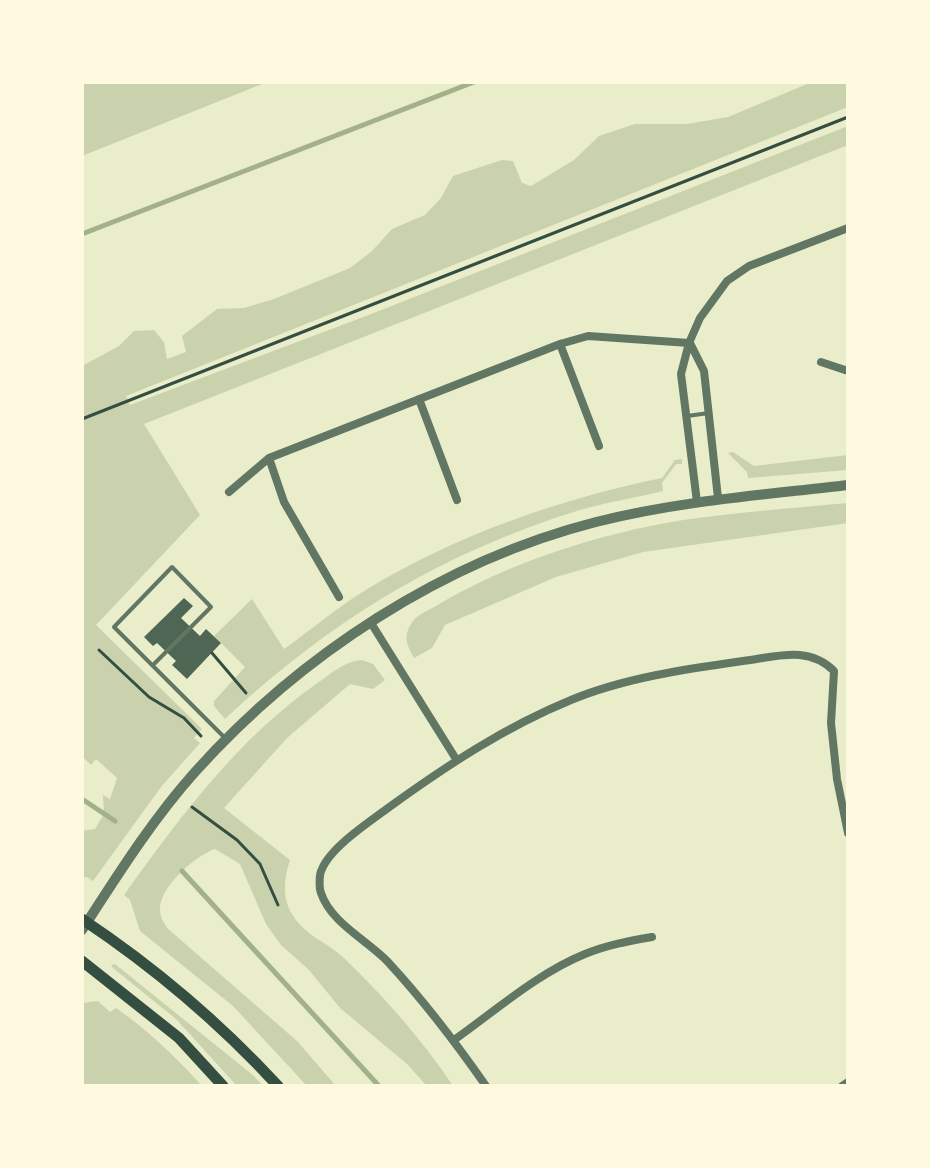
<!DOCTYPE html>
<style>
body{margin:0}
#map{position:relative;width:930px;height:1168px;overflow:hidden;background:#e9edc9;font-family:Cabin,sans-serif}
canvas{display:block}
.frame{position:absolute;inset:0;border:84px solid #fefae0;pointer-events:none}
</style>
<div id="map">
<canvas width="930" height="1168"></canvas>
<div class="frame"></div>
</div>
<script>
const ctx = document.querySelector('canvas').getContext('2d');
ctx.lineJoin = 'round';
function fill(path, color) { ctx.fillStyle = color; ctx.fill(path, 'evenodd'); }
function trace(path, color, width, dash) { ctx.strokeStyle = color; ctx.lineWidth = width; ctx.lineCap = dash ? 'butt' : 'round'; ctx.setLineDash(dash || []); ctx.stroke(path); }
fill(new Path2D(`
 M82,82H267L82,156Z
 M812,82H848V107L126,396L130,405L366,316L848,126V145L144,424L200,515L96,625L202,729L194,738L200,743L161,787L93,881L87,877L82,878V831L95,829L104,814L103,795L110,799L117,778L96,759L91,765L82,756V366L119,346L134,331L154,330L164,342L167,359L186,352L182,336L217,309L244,308L274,299L350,268L372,251L392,229L425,215L441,198L453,176L502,160L513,161L522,183L531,186L574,160L599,136L635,124H687L728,117Z
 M733,452L754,466L848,455V470L748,478L747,472L728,453Z
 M682,459V464H676L662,483L663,491C635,498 607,502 580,510C441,553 331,620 225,719L214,706V701L245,667L214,636L252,599L284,649C312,629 339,606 369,588C459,534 560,499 662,478L675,460Z
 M848,503V523L643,552L556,577L445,625L432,648L414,658C407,646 403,636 411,624C416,615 427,611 436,606C507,563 601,533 683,520C738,512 793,508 848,503Z
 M362,660L373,664L385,680L373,689L350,684L287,738L224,808L290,860C284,878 282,898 292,914C304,935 327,942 344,958C384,997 422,1039 453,1086H427L407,1064L340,1008L309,970L281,945L266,924L240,864L215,849C195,856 159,887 160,910C160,917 164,923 167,928L297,1041L336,1086H307L233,1006L140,931L130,900L124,895C180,817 239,737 319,682C333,672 345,661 362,660Z
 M115,964L254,1076L263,1086H237L176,1019L113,968L111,965Z
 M98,1001L110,1012L116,1008C148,1030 176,1057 202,1086H82V1003Z`), '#cad2ad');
trace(new Path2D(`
 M82,234L474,82
 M82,799L115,821
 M182,871L379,1086`), '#a3b18a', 5);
fill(new Path2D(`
 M184,598L193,606L181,618L200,636L206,629L221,643L187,679L172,665L176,661L157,643L153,646L144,637Z`), '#4f6655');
trace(new Path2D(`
 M82,419L848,117
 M99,650L149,697L184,718L201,736
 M212,653L246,693
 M192,807L237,840L260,864L278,905`), '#344e41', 3);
trace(new Path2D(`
 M687,416L709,413
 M153,665L211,607L172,567L114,627L225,738`), '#617663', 4);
trace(new Path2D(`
 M690,343L704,371L718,498
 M560,344L599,446
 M821,362L848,371
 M419,399L457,500
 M269,458L284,502L339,597
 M229,492L269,458L560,344L588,336L689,343
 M697,502L681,374L689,343L700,318L727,281L749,266L848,228
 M371,623L456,759
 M454,1040C495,1011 538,973 585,954C607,945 629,941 652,937
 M486,1086C456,1043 424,1001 388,962C367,940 331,923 321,893C319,888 319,874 322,869C331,847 369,822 388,808C446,766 505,727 571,700C624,678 686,669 743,661C776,657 808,645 834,671L831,723L837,779L848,833
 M842,1086L848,1082`), '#617663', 8);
trace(new Path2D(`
 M82,930C117,876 152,820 195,772C300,655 443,561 596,522C679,501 763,495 848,485`), '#617663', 10);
trace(new Path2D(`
 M82,919C154,967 219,1022 278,1086
 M82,961L179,1038L223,1086`), '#344e41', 11);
</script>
